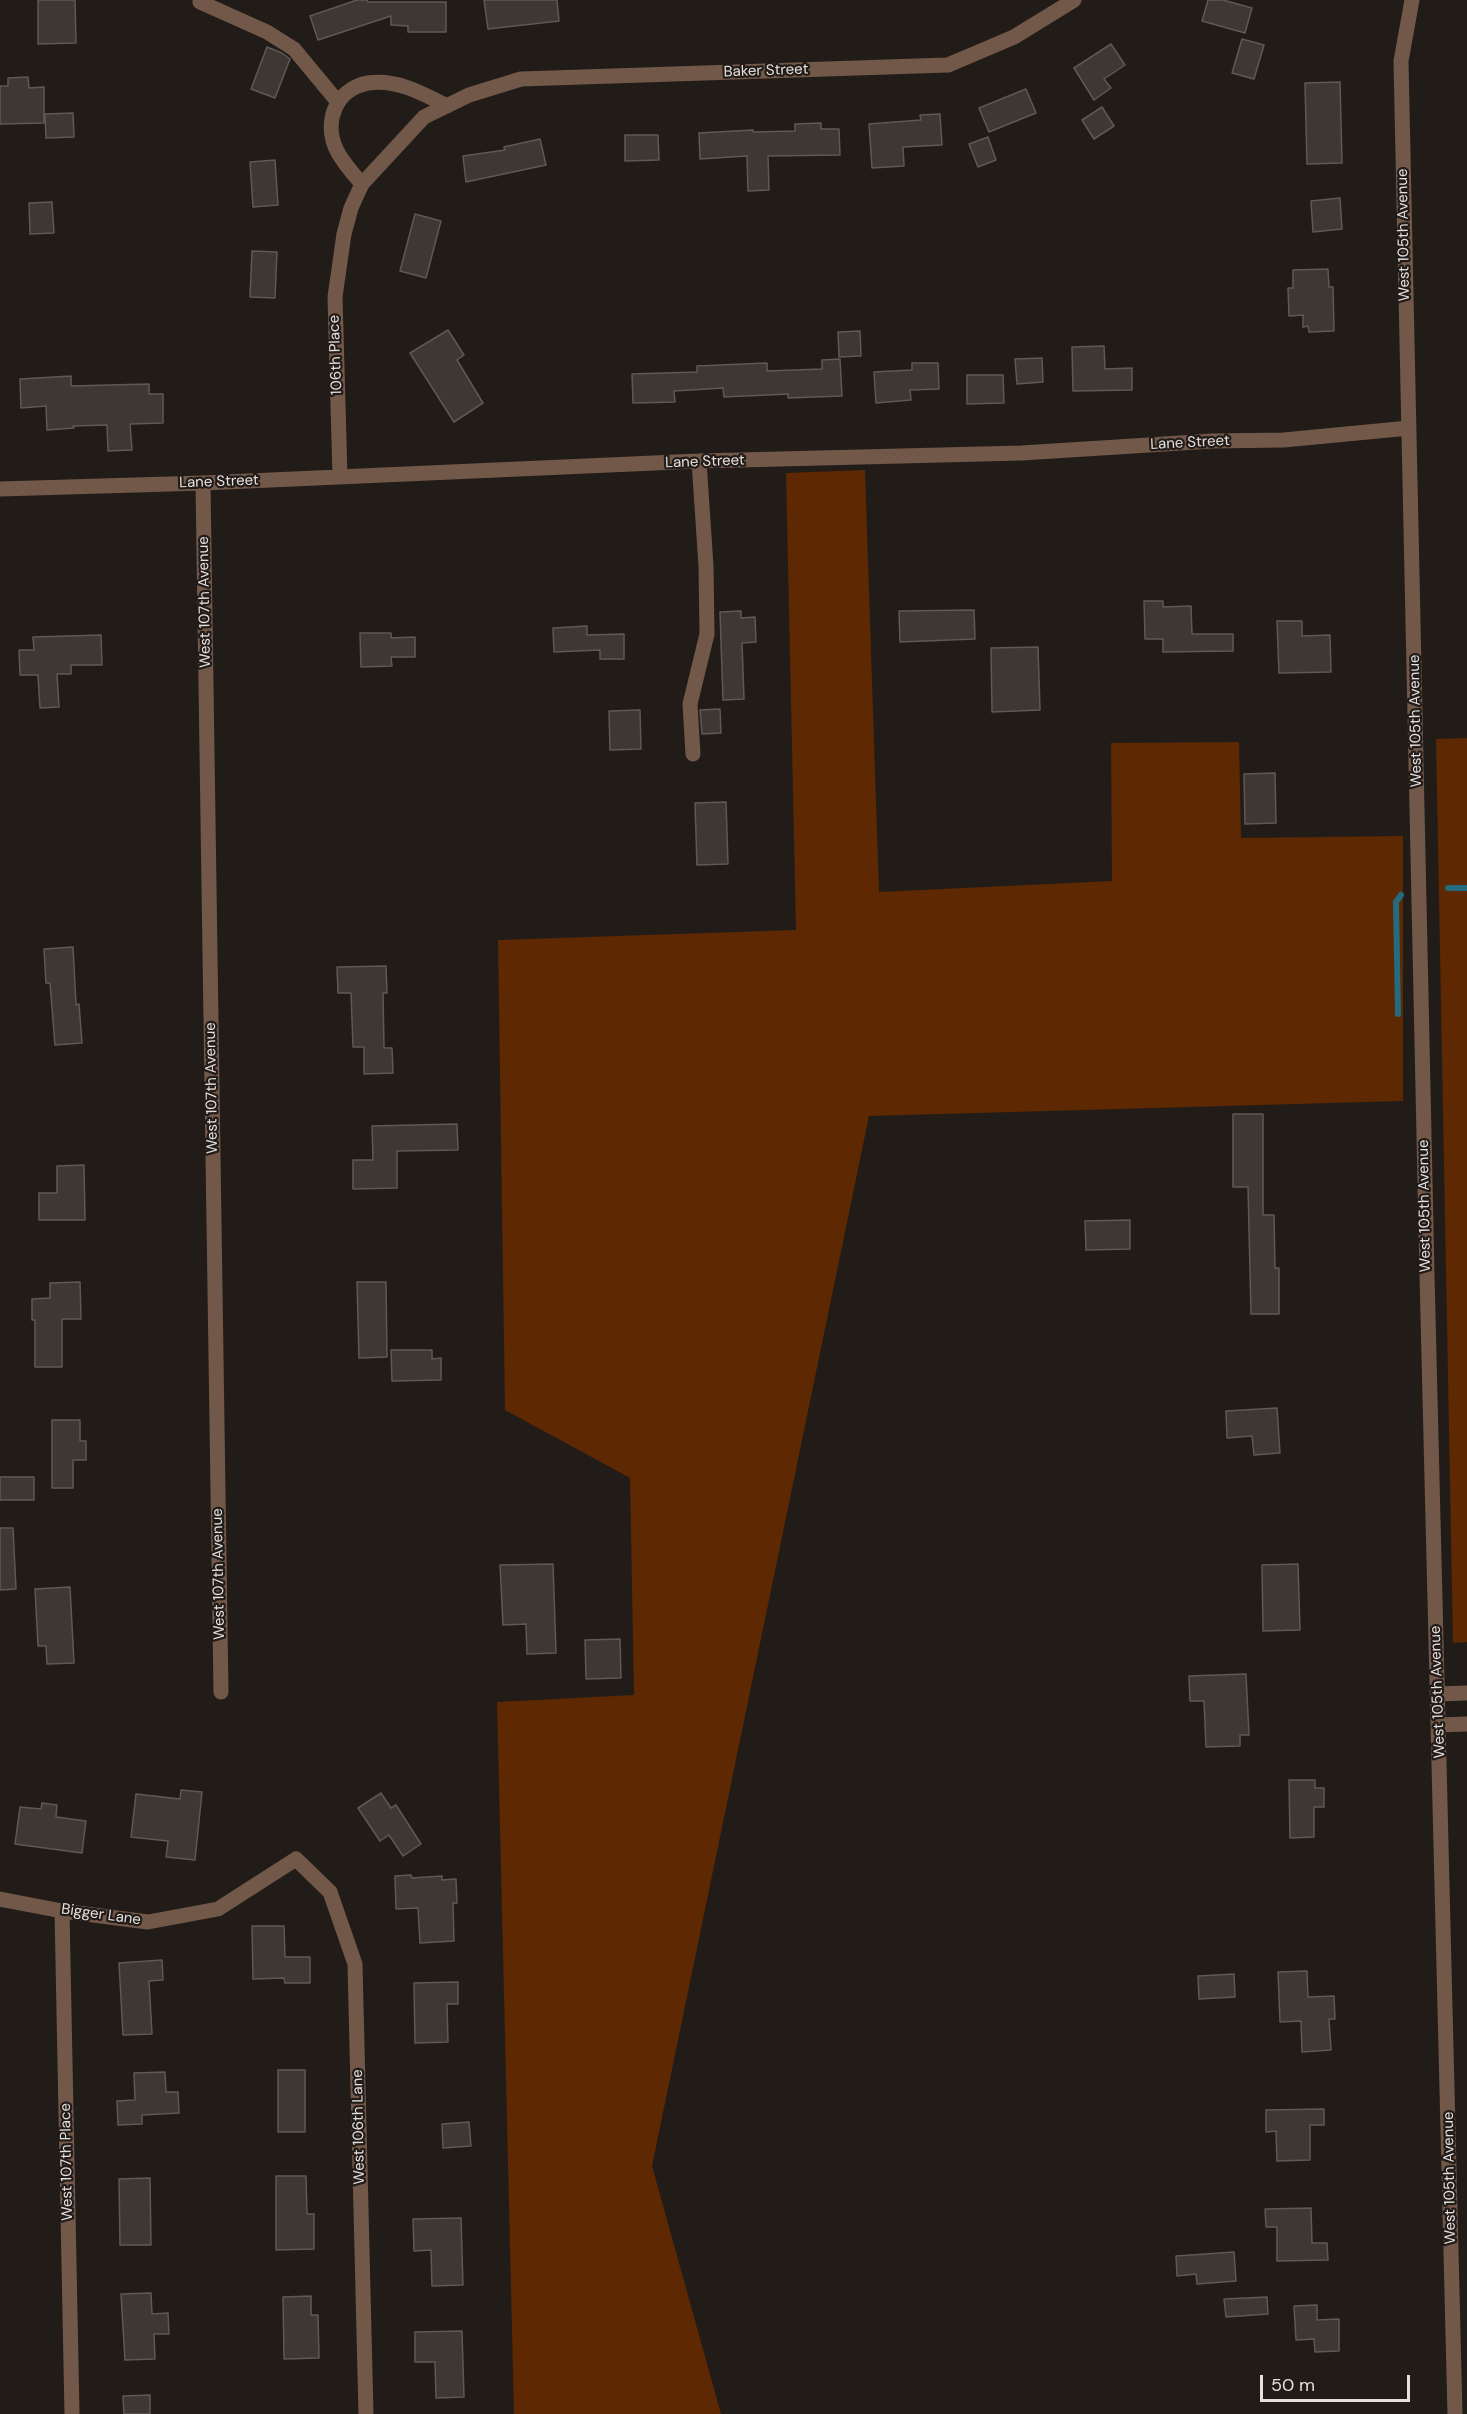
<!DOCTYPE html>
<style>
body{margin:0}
#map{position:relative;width:1467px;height:2414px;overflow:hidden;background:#221c18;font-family:"DM Sans",sans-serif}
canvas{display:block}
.scale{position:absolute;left:1260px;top:2375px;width:150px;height:27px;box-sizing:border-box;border:3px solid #e5e0de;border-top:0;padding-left:8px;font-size:18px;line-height:21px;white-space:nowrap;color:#e5e0de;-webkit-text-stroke:4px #221c18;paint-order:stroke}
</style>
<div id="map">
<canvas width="1467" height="2414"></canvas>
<div class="scale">50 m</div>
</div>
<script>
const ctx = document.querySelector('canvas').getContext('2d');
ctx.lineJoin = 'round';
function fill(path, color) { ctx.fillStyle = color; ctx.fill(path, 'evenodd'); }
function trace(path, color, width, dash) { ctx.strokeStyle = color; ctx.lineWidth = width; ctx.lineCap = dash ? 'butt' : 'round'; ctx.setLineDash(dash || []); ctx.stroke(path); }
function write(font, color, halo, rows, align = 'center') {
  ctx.font = font + ' "DM Sans",sans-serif'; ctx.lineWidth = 4.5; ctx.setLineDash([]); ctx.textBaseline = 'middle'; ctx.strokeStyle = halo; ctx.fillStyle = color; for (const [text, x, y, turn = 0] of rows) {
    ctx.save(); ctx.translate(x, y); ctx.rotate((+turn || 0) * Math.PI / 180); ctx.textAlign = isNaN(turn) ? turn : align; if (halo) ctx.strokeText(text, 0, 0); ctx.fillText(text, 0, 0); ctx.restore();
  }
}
fill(new Path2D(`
 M865,470L879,892L1112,881L1111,743L1239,742L1241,838L1403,836V1101L869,1116L652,2166L721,2414H514L497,1702L634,1695L630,1478L505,1410L498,940L796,930L786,473Z
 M1467,738V1642L1453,1643L1436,739Z`), '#5d2802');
trace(new Path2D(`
 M1448,888H1467
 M1398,1014L1396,902L1401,895`), '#256a7e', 6);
const building = new Path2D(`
 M38,0H75L76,43L38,44Z
 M357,0H367L368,2H446V32H408V26L391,25V16L318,40L310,16Z
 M484,0H557L559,21L488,29Z
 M1208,0H1223L1252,8L1245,33L1202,21Z
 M1242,39L1264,45L1254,79L1232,73Z
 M1111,44L1125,65L1104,79L1111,88L1094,100L1074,68Z
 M267,47L282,53L290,59L275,98L251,89Z
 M28,77L29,88L44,87V123L0,124V86H8V78Z
 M1340,82L1342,163L1307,164L1305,83Z
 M1026,89L1036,113L989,132L979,108Z
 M1102,107L1114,126L1094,139L1082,120Z
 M73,113L74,137L46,138L45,114Z
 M940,114L942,145L903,147L904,166L872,168L869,124L921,120L920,115Z
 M821,123V129H839L840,155L768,156L769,190L748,191L747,156L700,159L699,133L753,130V132L795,131V124Z
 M625,135H658L659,160L625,161Z
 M988,137L996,160L978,167L969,144Z
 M540,139L546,165L466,182L463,156L505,150L504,147Z
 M275,160L278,205L253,207L250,162Z
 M1340,198L1342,229L1313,232L1311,201Z
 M52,202L54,233L30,234L29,203Z
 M415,214L441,221L426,278L400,271Z
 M252,251L277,252L275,298L250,297Z
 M1328,269L1329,287H1333L1334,331L1309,332L1308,326L1303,327V315L1289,316L1288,288H1293V270Z
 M448,330L464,355L457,360L483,403L454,422L410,353Z
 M860,331L861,356L839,357L838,332Z
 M1104,346L1105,369L1132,368V390L1073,391L1072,347Z
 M1042,358L1043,382L1017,384L1015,359Z
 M840,359L842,396L788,398V394L724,397L723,388L674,391L675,402L633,403L632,374L697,372V366L767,363V371L822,369V360Z
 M912,363H938L939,389L910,390L911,400L876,403L874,372L912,370Z
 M967,375H1003L1004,403L967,404Z
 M71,376V386L149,384V394H163V423L130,424L132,450L108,451L107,425L73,426L74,428L47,430L46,406L21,408L20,379Z
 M1144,601H1163V607L1191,606L1192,634H1233V651L1163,652V639H1145Z
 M974,610L975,639L900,642L899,611Z
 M741,611V618L755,617L756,642L742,643L744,699L723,700L720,612Z
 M1277,621H1302V636L1330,635L1331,672L1279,673Z
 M587,626V635L624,634V659H600V650L554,652L553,628Z
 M360,633H391V638L415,637V657H391L392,666L361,667Z
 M101,635L102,665H71V674H57L59,707L40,708L38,675H20L19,650H34L33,637Z
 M1038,647L1040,710L992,712L991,648Z
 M720,709L721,733L702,734L700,710Z
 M640,710L641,749L610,750L609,711Z
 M1275,773L1276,823L1245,824L1244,774Z
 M726,802L728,864L697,865L695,803Z
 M73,947L76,1005L79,1004L82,1043L55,1045L50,983H46L44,949Z
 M386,966L387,993H383L384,1048H392L393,1073L364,1074V1047H353L351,993H338L337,967Z
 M1233,1114H1263V1215H1274L1275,1268H1279V1314H1251L1248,1187H1233Z
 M457,1124L458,1150L397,1151V1188L353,1189V1160H373L372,1126Z
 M84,1165L85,1220H39V1193H57V1166Z
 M1130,1220V1249L1086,1250L1085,1221Z
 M80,1282L81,1319H62V1367H35V1320H32V1299L50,1298V1283Z
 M357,1282H386L387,1357L359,1358Z
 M391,1350H432V1359L441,1358V1380L392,1381Z
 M1277,1408L1280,1453L1254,1455L1252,1436L1227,1438L1226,1411Z
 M52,1420H80V1441H86V1460H73V1488H52Z
 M0,1477H34V1500H0Z
 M0,1528H13L16,1589L0,1590Z
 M553,1564L556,1653L527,1654L526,1624L503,1625L500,1565Z
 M1298,1564L1300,1630L1263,1631L1262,1565Z
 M70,1587L74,1663L47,1664L46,1646H38L35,1589Z
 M620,1639L621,1678L586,1679L585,1640Z
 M1246,1674L1249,1735H1240V1746L1206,1747L1204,1701H1190L1189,1676Z
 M1289,1780H1315V1788H1324V1807H1314V1837L1290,1838Z
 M181,1790L202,1792L195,1860L166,1857L168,1841L131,1837L136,1794L180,1799Z
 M381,1793L391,1808L396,1805L421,1844L403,1856L389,1835L380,1841L358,1808Z
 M42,1803L57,1805L56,1817L86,1821L82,1853L15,1844L20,1807L41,1809Z
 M411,1875L412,1878L442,1876V1880L456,1879L457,1903H453L454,1941L420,1943L418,1908L396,1909L395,1876Z
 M252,1926H284L285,1957H310V1983H285L284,1978L253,1979Z
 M162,1960L163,1980L149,1981L152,2034L123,2035L119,1963Z
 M1307,1971L1308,1997L1334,1996L1335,2019H1329L1331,2050L1302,2052L1301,2021L1280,2022L1278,1972Z
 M1234,1974L1235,1997L1199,1999L1198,1976Z
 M458,1982V2004H447L448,2042L415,2043L414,1983Z
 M278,2070H305V2132H278Z
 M165,2072L166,2092H178L179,2113L142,2115V2124L118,2125L117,2101L135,2100L134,2073Z
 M1324,2109V2125H1310V2160L1277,2161L1276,2131L1266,2132V2110Z
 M469,2122L471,2146L443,2148L442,2124Z
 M276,2176H306L307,2214H314V2249L276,2250Z
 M150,2178L151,2245H120L119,2179Z
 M1311,2208L1312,2243H1327L1328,2260L1277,2261V2227H1266L1265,2209Z
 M461,2218L463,2285L432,2286L431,2250L414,2251L413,2219Z
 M1234,2252L1236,2281L1197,2284L1196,2274L1177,2276L1176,2256Z
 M151,2293L152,2314L168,2313L169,2334H154L155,2359L125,2360L121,2294Z
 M311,2296V2315H318L319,2358L284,2359L283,2297Z
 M1267,2297L1268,2314L1226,2317L1224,2299Z
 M1317,2305V2320L1339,2319V2351L1315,2352L1314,2339L1296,2340L1294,2306Z
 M462,2331L464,2397L436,2398L435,2362H415V2332Z
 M150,2395V2414H124L123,2396Z`);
fill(building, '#3f3734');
trace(building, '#605854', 1.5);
trace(new Path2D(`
 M1412,0L1401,61L1427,1275L1455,2414
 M200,2L267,32L294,49L337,101
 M362,184C353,174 344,164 337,151C323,123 335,89 368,83C397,79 422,93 447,106
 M340,477L335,297L344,234L351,208L362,184L424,117L469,95L521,79L948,65L1014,37L1074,0
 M203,483L221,1692
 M0,489L203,483L699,461L1022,453L1212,441L1284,440L1409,428
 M693,754L690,704L707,634L706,566L699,461
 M1438,1694L1467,1693
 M1439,1725L1467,1724
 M0,1899L62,1911L148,1922L218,1909L296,1859L330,1892L355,1964L366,2414
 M62,1911L72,2414`), '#725849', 15);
write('15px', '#e5e0de', '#221c18', [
 ["Baker Street",766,71,-2],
 ["West 105th Avenue",1404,235,-91],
 ["106th Place",336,355,-92],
 ["Lane Street",1190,443,-3],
 ["Lane Street",705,462,-2],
 ["Lane Street",219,482,-2],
 ["West 107th Avenue",205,602,-91],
 ["West 105th Avenue",1416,721,-91],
 ["West 107th Avenue",212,1088,-91],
 ["West 105th Avenue",1425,1206,-91],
 ["West 107th Avenue",219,1574,-91],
 ["West 105th Avenue",1438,1692,-92],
 ["Bigger Lane",101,1915,8],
 ["West 106th Lane",359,2127,-91],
 ["West 107th Place",67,2162,-91],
 ["West 105th Avenue",1450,2178,-91]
]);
</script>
